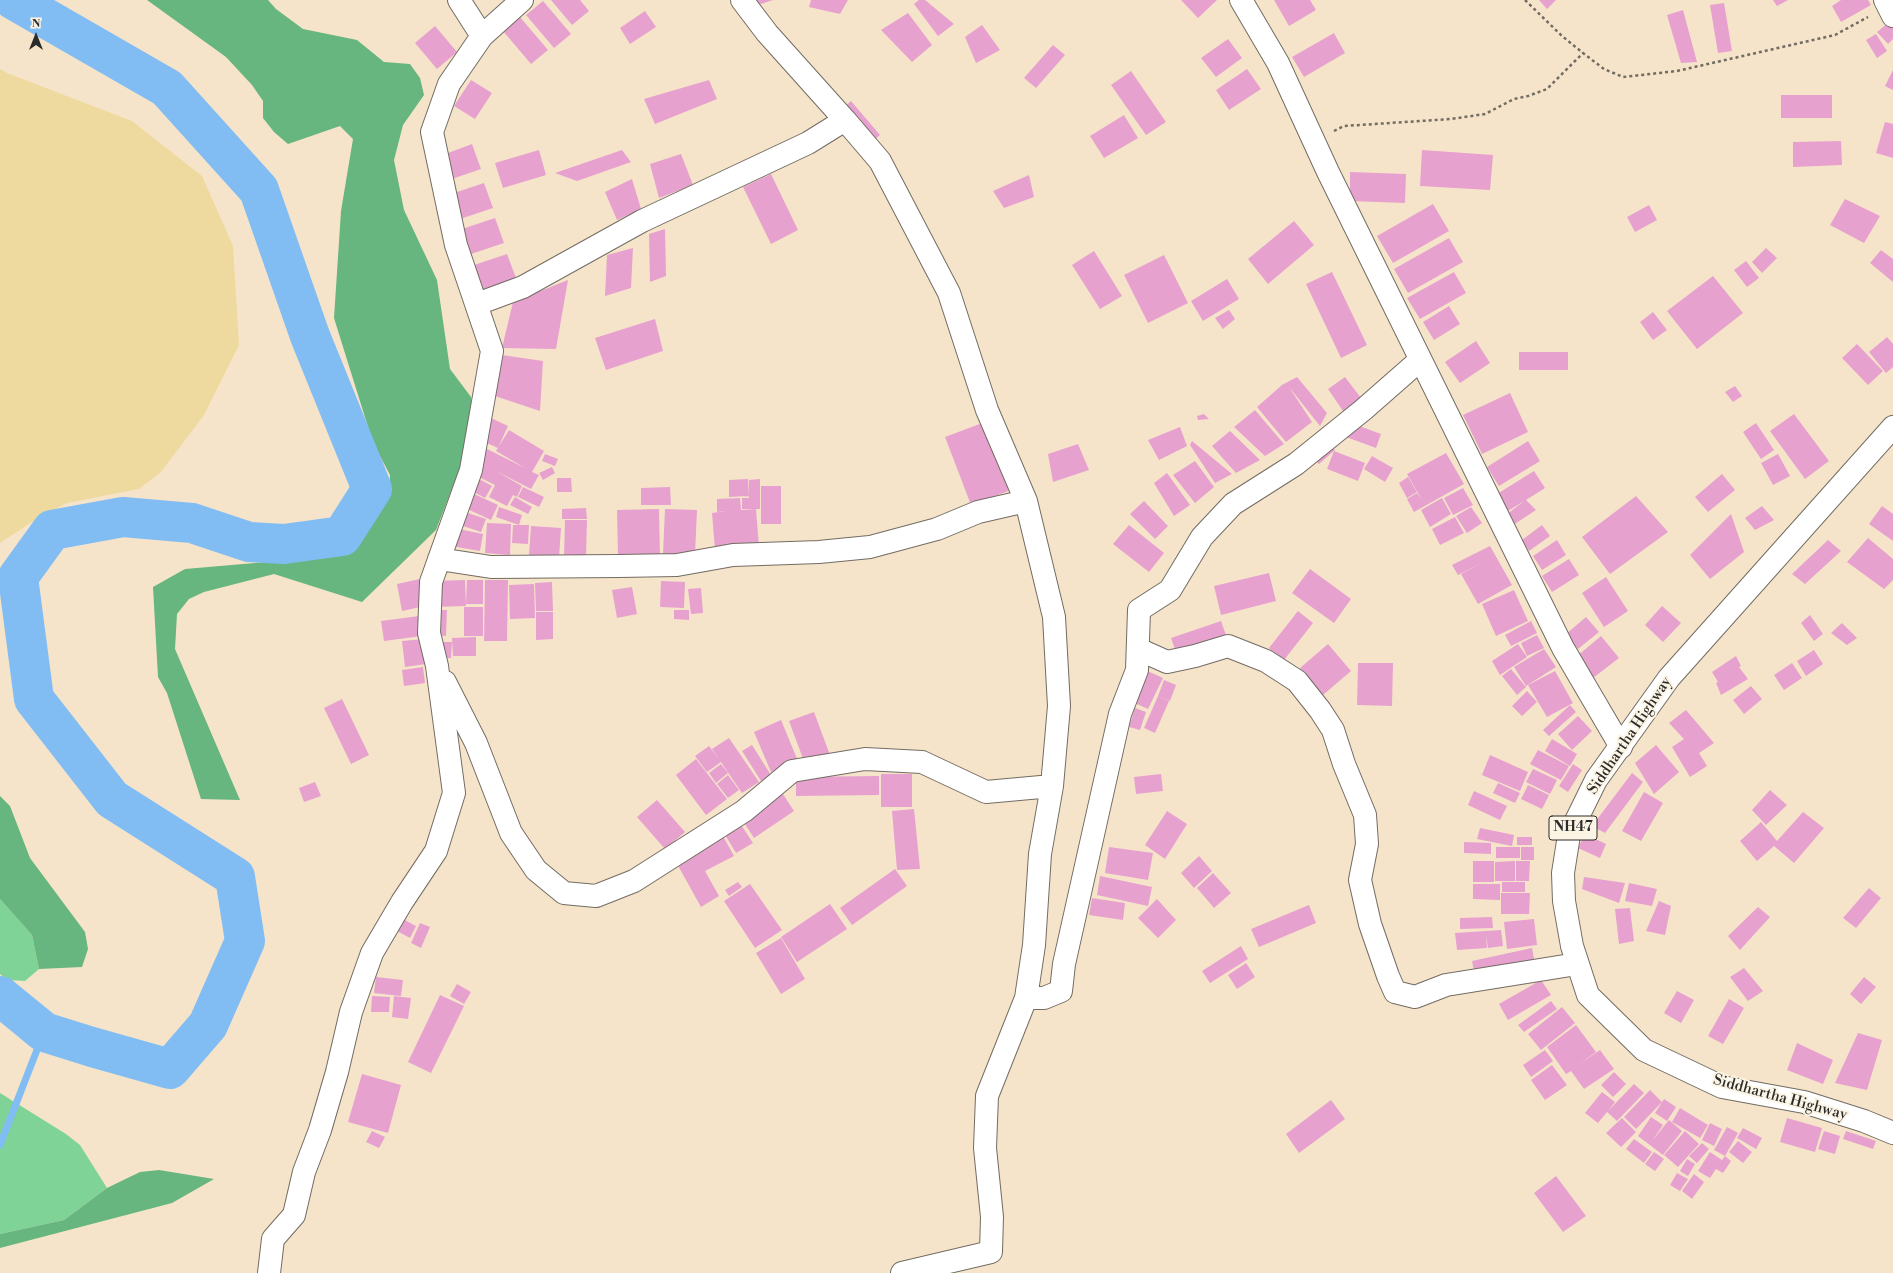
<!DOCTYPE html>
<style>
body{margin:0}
#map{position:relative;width:1893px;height:1273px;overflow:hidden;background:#f6e4ca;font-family:"Libre Bodoni",serif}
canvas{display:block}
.north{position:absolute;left:16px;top:16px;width:40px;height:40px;-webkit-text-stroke:3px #fcf5e5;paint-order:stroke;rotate:0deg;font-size:11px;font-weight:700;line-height:16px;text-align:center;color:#2b2b2b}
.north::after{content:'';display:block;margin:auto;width:14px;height:18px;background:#2b2b2b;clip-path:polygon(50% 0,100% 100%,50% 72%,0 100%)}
</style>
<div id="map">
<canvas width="1893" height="1273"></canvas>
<div class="north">N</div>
</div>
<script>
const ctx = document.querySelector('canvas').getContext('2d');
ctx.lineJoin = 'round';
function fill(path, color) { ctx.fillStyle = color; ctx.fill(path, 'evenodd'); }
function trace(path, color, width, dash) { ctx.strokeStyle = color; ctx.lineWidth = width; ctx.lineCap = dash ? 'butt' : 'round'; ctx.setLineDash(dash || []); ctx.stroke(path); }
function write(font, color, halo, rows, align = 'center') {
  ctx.font = font + ' "Libre Bodoni",serif'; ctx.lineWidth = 4; ctx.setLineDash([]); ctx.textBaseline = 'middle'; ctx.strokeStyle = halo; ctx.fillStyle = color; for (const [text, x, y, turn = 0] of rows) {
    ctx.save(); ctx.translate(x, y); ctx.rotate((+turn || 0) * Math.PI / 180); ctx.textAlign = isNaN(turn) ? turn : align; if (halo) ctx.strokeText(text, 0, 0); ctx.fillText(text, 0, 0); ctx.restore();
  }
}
fill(new Path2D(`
 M0,899L32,935L39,969L25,981L7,980L0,974Z
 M0,1093L66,1134L80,1145L107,1188L64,1220L0,1234Z`), '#7fd396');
fill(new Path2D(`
 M147,0H268L276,9L303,29L357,40L384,62L410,64L420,78L424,95L403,125L394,160L404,210L437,280L450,369L471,397L474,432L436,530L362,602L274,574L204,592L189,599L177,614L175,649L240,800L201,799L167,693L158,677L153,587L185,569L325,557L356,536L389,492L390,475L373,443L334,318L341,211L353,139L340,126L288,144L274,132L263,118V101L252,85L226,57Z
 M0,796L10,806L30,858L85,932L88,949L82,967L39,969L32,935L0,899Z
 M159,1170L214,1179L172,1203L0,1248V1234L64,1220L107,1188L140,1172Z`), '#67b57f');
fill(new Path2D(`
 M0,69L7,73L132,121L202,176L233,246L239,345L204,415L161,472L139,489L67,503L38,518L0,543Z`), '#eeda9e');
trace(new Path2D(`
 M0,1145L44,1032`), '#81bdf3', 7);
trace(new Path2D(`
 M0,996L44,1032L92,1047L170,1069L208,1025L245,941L235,877L112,799L34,699L18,577L52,530L123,517L192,523L249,542L284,544L342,536L372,489L310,336L259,190L167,88L14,0`), '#81bdf3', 40);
fill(new Path2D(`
 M551,0H580L589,11L572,25Z
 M756,0H773L758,5Z
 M811,0H848L840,14L809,7Z
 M919,0H925L954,24L938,36L914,4Z
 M1181,0H1217L1198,18Z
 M1274,0H1310L1316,10L1289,26Z
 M1539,0H1556L1547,9Z
 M1773,0H1788L1777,6Z
 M1841,0H1868L1871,5L1841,22L1832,6Z
 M543,1L571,34L554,48L526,15Z
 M1724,3L1732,51L1718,53L1710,5Z
 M1683,10L1697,62L1681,63L1667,15Z
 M645,11L656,27L630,44L620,28Z
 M908,13L932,45L912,62L881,30Z
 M520,17L548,50L531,64L503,31Z
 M1889,22L1893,26V39L1888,44L1877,32Z
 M982,25L1000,50L976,63L965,37Z
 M435,26L457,52L437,69L415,43Z
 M1334,33L1345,53L1304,77L1292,57Z
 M1876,34L1887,51L1877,58L1866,40Z
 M1228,39L1242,58L1216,77L1201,58Z
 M1053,45L1065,55L1036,88L1024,78Z
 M1247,69L1261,89L1229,110L1216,90Z
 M1893,70V90L1885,86Z
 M1131,71L1166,122L1146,135L1111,85Z
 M471,80L492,93L475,119L454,106Z
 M709,80L717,99L655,124L644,99Z
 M1781,95H1832V118H1781Z
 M851,101L880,135L870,144L841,110Z
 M1124,115L1138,138L1104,158L1090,136Z
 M1885,122L1893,124V158L1876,153Z
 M1841,141L1842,165L1793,167V142Z
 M472,144L481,169L449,180L440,156Z
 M539,150L546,175L503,188L495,163Z
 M622,150L631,162L577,181L555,173Z
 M1422,150L1493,155L1490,190L1420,186Z
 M681,154L693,185L659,198L650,164Z
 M1350,172L1406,174L1405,203L1350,201Z
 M771,174L798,230L771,244L743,187Z
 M1029,175L1034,197L1004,208L993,191Z
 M632,179L641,209L617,220L605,192Z
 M484,183L493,208L460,219L451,194Z
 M1845,199L1880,216L1864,243L1830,225Z
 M1433,204L1449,231L1393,263L1377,236Z
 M1649,205L1657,220L1635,232L1627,217Z
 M495,218L504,243L471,254L462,229Z
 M1294,221L1314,245L1268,284L1248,259Z
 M665,229L666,276L650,282L649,234Z
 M1449,238L1463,262L1408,293L1394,269Z
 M633,248L631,288L605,296L607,255Z
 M1766,248L1777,258L1762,273L1752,262Z
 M1881,250L1893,259V282L1870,263Z
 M1094,251L1122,296L1100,309L1072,265Z
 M507,254L516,278L483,290L474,265Z
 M1164,255L1188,303L1148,323L1124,275Z
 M1746,261L1759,278L1747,287L1734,270Z
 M1332,272L1367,345L1341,358L1306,284Z
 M1454,272L1466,293L1420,319L1407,298Z
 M1713,276L1743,313L1697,349L1667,311Z
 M1227,279L1239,299L1203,321L1191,301Z
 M568,280L556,349L502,348L513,302Z
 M1449,306L1460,324L1434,340L1423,322Z
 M1229,310L1235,319L1223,329L1215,318Z
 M1653,312L1667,330L1653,340L1640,322Z
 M655,319L663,351L606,370L595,338Z
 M1887,337L1893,344V367L1886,373L1869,352Z
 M1476,341L1490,363L1460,383L1445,362Z
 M1857,344L1883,371L1868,385L1842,358Z
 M1519,352H1568V370H1519Z
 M502,355L543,361L540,411L489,394Z
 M1297,377L1327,413L1320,426L1289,387L1312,422L1286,442L1257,407L1282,385Z
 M1345,377L1361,398L1343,411L1328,389Z
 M1735,386L1742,396L1733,402L1725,392Z
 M1510,393L1528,432L1482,454L1463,415Z
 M1255,410L1284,444L1265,456L1234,427Z
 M1204,414L1209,419L1198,420L1197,416Z
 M1794,414L1829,461L1805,479L1770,431Z
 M491,418L508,426L498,448L480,440Z
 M985,422L1011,490L971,505L945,437Z
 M1351,423L1381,434L1376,448L1346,437Z
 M1756,423L1774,450L1761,459L1743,432Z
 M1180,427L1187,446L1159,460L1148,440Z
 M509,430L544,451L532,472L539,475L531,489L496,471L522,486L517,497L513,495L507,506L489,497L495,485L475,475L479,445L525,468L496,451Z
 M1230,431L1260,460L1236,473L1212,446Z
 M1192,441L1232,474L1215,483L1190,445Z
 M1528,441L1540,461L1499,486L1487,467Z
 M1329,443L1335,450L1319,464L1313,458Z
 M1078,444L1089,470L1053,482L1048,454Z
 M1334,451L1365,463L1358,481L1327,469Z
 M1446,453L1464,484L1414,512L1407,499L1417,493L1422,500L1407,474Z
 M545,454L558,459L555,466L542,461Z
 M1778,454L1790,476L1773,485L1761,463Z
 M1372,456L1393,468L1385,482L1364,469Z
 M1195,461L1214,487L1195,503L1173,475Z
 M552,467L555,473L543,480L539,473Z
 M1534,471L1545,488L1526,500L1536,510L1507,529L1502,518L1524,501L1508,511L1497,494Z
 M1167,473L1190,505L1174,516L1154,483Z
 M1722,474L1735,490L1708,512L1695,497Z
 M1408,477L1417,492L1407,498L1399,483Z
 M557,478H571L572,492H557Z
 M479,479L492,486L485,498L472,491Z
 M748,479L749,496L729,497V480Z
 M760,479V509H742V498H749V480Z
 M761,486H781V524H761Z
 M523,487L544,497L539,507L518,497Z
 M670,487L671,505H641V488Z
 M1463,488L1473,505L1453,515L1444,498Z
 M470,492L498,505L491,520L463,507Z
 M1636,496L1668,532L1610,574L1582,537Z
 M515,497L532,507L528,514L510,505Z
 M740,498L741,510L756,509L759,547L715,550L712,513L726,511L717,512V499Z
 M1442,498L1451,514L1430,527L1421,510Z
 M1144,501L1168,526L1155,539L1130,514Z
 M1762,506L1774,520L1755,530L1745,518Z
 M1882,506L1893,514V541L1869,524Z
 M499,507L522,515L519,525L496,517Z
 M1471,507L1482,523L1467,533L1456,516Z
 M586,508L587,519H562V509Z
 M659,509L660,557L618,558L617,510Z
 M665,509L697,510L695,555L663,554Z
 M462,511L486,519L481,532L457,524Z
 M1731,514L1744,552L1710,579L1690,555Z
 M1455,517L1464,533L1440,545L1432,529Z
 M565,520H587L586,556H564Z
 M487,523L511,524L510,555L485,553Z
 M513,525H529L528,544L512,543Z
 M1129,525L1164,553L1149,572L1113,544Z
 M1542,525L1550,536L1529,551L1522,540Z
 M531,526L561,528L559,558L529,555Z
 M454,528L483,534L480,551L451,546Z
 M1868,538L1893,559V580L1884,589L1847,562Z
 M1557,540L1566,555L1542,570L1533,556Z
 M1828,540L1841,551L1805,584L1792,574Z
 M1490,546L1512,585L1478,604L1461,574L1485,561L1458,575L1452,565Z
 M1569,559L1579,575L1552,592L1542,576Z
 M1310,569L1351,599L1334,623L1292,593Z
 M1269,573L1276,601L1221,615L1214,586Z
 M1606,577L1628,611L1604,627L1582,593Z
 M420,579L425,606L402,611L397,584Z
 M465,580L466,606L434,607L433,581Z
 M467,580H483V604H466Z
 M485,580H508L507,641H484Z
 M661,581L685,582L684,608L660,607Z
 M552,582L553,611H536L535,583Z
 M534,584L535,618L510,619L509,585Z
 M632,587L637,614L617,618L612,590Z
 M701,588L703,613L691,614L688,589Z
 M1514,590L1528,621L1496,636L1482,604Z
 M1662,606L1681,623L1663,642L1645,625Z
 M464,607H483V636H464Z
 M436,610H447L446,636L435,635Z
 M674,610H689V620L674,619Z
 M1298,611L1313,623L1284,660L1269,648Z
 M536,612H553V639L536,640Z
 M1810,615L1823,634L1814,641L1801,623Z
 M419,616L422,636L384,641L381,621Z
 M1586,617L1599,632L1578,649L1565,635Z
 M1221,621L1227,638L1177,655L1171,638Z
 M1531,621L1537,633L1511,646L1505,635Z
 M1842,623L1857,638L1847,645L1831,633Z
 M1537,635L1544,648L1527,656L1521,643Z
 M1601,636L1619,658L1593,678L1576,657Z
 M476,637V656H453L452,638Z
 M424,639L426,664L405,667L402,641Z
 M436,642H452L451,658H436Z
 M1328,644L1351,671L1323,695L1300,668Z
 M1518,644L1527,657L1500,675L1492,661Z
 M1544,649L1556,667L1526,686L1514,667Z
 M1814,650L1823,664L1806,676L1797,661Z
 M1736,656L1741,666L1739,667L1748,679L1721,695L1716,683L1718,682L1712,672Z
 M1358,663H1393L1392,706L1357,705Z
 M1792,663L1802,678L1784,690L1774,675Z
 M423,667L425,683L404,686L402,670Z
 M1143,669L1163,678L1148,709L1128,700Z
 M1511,669L1526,687L1517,695L1502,676Z
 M1555,671L1573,703L1547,717L1528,685Z
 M1164,680L1176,685L1170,701L1158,696Z
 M1751,686L1762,699L1744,714L1733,700Z
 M1527,691L1537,702L1522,716L1512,706Z
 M1158,696L1169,701L1155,733L1144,728Z
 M342,699L369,755L351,764L324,708Z
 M1570,705L1576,712L1549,736L1543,730Z
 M1135,708L1146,712L1140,730L1129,727Z
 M1686,710L1714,743L1699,753L1707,766L1690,777L1672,747L1684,739L1669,723Z
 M814,712L830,755L805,764L789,721Z
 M1578,716L1592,731L1572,750L1558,734Z
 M781,720L798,761L771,772L754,732Z
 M729,738L759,782L742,793L712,749Z
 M1552,739L1577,754L1570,766L1545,751Z
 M752,745L771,775L761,781L742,751Z
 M1656,745L1679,772L1654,794L1635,763Z
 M709,746L721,762L707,772L695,756Z
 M1538,750L1569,766L1561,780L1530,764Z
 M1490,755L1528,772L1520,791L1482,775Z
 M696,759L727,799L706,815L676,775Z
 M721,764L728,773L716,783L709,773Z
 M1573,764L1582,770L1568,792L1559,786Z
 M1533,769L1557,780L1550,794L1526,782Z
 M1632,773L1643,782L1605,833L1592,826Z
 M881,774H912V807H881Z
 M1161,774L1163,791L1136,794L1134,777Z
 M728,775L739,790L728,798L717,784Z
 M879,776V795L796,796V777Z
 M315,782L321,796L304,802L299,788Z
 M1498,783L1520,793L1515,803L1493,793Z
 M1528,785L1549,795L1542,809L1521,799Z
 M1770,790L1787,805L1766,825L1752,810Z
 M781,791L794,811L754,838L741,818Z
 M1474,791L1507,806L1500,820L1468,805Z
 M1644,792L1663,803L1641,841L1622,831Z
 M657,800L685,832L665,849L637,817Z
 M914,809L920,869L897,870L892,811Z
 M1167,811L1187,824L1165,859L1145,845Z
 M1803,812L1824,828L1794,863L1774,846L1757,861L1740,841L1761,822L1777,841Z
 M738,820L753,843L736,853L722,830Z
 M1480,828L1514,835L1512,846L1477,839Z
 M1585,834L1606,844L1600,858L1578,848Z
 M723,836L734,856L705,871L719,896L701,907L676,862Z
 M1517,837H1532V845H1517Z
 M1464,842L1491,843V854L1464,853Z
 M1109,847L1153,853L1148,880L1105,873Z
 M1496,847H1520V858H1496Z
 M1521,847H1534V860H1521Z
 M1199,856L1212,871L1194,888L1181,873Z
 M1473,861H1494V882H1473Z
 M1515,861V881H1495V862Z
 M1516,861H1530L1529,881H1516Z
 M895,869L907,886L852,925L840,908Z
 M1213,873L1231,893L1214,908L1197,888Z
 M1100,876L1152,887L1148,906L1097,895Z
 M1584,877L1625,883L1619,903L1582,889Z
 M738,882L742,887L729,896L725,890Z
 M1502,882H1525V892H1502Z
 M1629,883L1657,889L1652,906L1625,901Z
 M750,884L782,930L755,948L724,901Z
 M1473,884H1500V900L1473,899Z
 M1869,888L1881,898L1856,928L1843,918Z
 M1501,893H1530L1529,914H1501Z
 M1092,898L1125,903L1123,920L1089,915Z
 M1157,899L1176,920L1158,938L1138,918Z
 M1659,901L1671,906L1665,935L1646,931Z
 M830,904L847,929L797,962L781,937Z
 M1309,905L1316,923L1259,947L1251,929Z
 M1758,907L1770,917L1740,950L1728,936Z
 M1630,908L1634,941L1619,944L1615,909Z
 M1492,917L1493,928L1460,929V918Z
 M401,918L416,926L410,938L395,930Z
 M1534,919L1537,945L1507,949L1504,922Z
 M420,923L430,927L421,948L411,943Z
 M1501,930L1503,946L1488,948L1486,936L1487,948L1457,950L1455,933Z
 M781,938L805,979L781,994L756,953Z
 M1241,946L1248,959L1210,983L1202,971Z
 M1532,948L1535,964L1475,976L1472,961Z
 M1246,963L1255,977L1237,989L1228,975Z
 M1744,968L1763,991L1748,1001L1730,977Z
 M376,977L403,980L401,996L374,993Z
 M1864,977L1876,987L1861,1004L1850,994Z
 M1541,980L1551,995L1508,1020L1499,1004Z
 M457,984L471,992L464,1004L450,996Z
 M1677,991L1694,1000L1681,1023L1664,1013Z
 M440,995L464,1006L431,1073L408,1062Z
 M372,996L390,997L389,1012H371Z
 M394,996L411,998L408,1019L392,1017Z
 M1729,999L1744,1008L1723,1044L1708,1036Z
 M1551,1001L1557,1009L1524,1032L1518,1025Z
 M1562,1007L1575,1023L1541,1050L1528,1034Z
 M1576,1025L1596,1052L1578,1065L1600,1050L1614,1069L1584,1089L1571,1071L1566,1074L1547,1047Z
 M1858,1033L1882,1040L1867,1090L1835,1083Z
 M1797,1043L1833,1060L1823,1084L1787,1070Z
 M1545,1050L1553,1061L1531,1077L1523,1065Z
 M1552,1065L1567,1085L1545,1100L1531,1080Z
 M1614,1072L1626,1084L1613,1097L1601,1085Z
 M362,1074L401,1085L388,1133L348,1122Z
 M1634,1084L1644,1093L1617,1121L1607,1112L1598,1123L1585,1113L1602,1092L1615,1102L1608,1111Z
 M1650,1090L1662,1102L1636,1129L1624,1117Z
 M1664,1099L1676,1107L1667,1121L1655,1113Z
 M1331,1100L1345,1119L1299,1153L1286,1134Z
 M1680,1108L1708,1125L1700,1138L1672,1122Z
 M1651,1117L1663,1125L1652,1141L1669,1120L1682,1131L1663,1155L1638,1136Z
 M1622,1118L1636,1132L1621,1147L1606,1133Z
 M1787,1118L1822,1128L1815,1152L1780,1142Z
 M1710,1123L1722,1129L1714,1146L1702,1140Z
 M1727,1127L1738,1133L1725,1156L1714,1150Z
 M1743,1128L1762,1138L1756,1149L1737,1138Z
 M372,1131L385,1137L379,1148L366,1142Z
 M1685,1131L1699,1144L1678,1167L1664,1155Z
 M1824,1131L1840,1136L1835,1154L1818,1149Z
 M1846,1131L1876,1141L1873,1149L1843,1139Z
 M1634,1139L1652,1152L1644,1163L1626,1149Z
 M1738,1141L1752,1152L1743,1163L1729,1152Z
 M1702,1143L1709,1149L1697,1163L1689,1156Z
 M1654,1152L1664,1159L1655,1171L1645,1164Z
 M1710,1152L1722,1160L1725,1156L1731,1161L1723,1173L1716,1169L1710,1178L1698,1171Z
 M1687,1159L1695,1164L1688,1176L1680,1171Z
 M1677,1173L1688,1179L1680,1191L1670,1185Z
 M1694,1174L1704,1182L1692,1199L1682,1191Z
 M1556,1176L1586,1216L1563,1232L1534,1193Z`), '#e7a1cf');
const street = new Path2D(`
 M459,0L482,36
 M742,0L767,33L845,120L880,161L949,293L987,410L1026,501L1054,617L1059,706L1052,786L1040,854L1034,945L1026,998L987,1096L985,1148L992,1217L991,1252L902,1273
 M1241,0L1278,63L1328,172L1563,648L1621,747
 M1885,0L1893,16
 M477,304L523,287L642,221L808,143L845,120
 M439,559L491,567L619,566L677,565L733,555L819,552L870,547L937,529L978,512L1026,501
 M1138,649L1167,662L1195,656L1228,646L1266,661L1297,681L1320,710L1333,730L1344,764L1365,815L1367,844L1360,880L1370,924L1388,976L1395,992L1415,997L1446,985L1577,964
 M445,682L476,743L511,833L536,870L564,893L596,896L634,881L744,811L792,771L865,759L922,762L986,792L1052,786
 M1026,998H1044L1061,991L1064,964L1120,714L1137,670L1139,610L1170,590L1202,537L1233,504L1296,464L1363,410L1420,360
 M269,1273L273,1239L294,1215L304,1172L320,1130L337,1072L351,1012L372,953L402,902L436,851L454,793L437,666L429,633L431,582L471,470L492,351L456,245L432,132L449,84L482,36L522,0`);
const highway = new Path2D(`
 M1893,427L1669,678L1596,780L1569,835L1563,873L1564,901L1572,946L1588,995L1644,1050L1722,1087L1804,1102L1864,1121L1893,1133`);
trace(street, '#726c63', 24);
trace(highway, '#726c63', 24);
trace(new Path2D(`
 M1525,0L1562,36L1583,53L1604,69L1623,77L1677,71L1835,35L1868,17
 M1334,131L1344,126L1451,119L1485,114L1514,99L1528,96L1547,89L1583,53`), '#726c63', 2.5, [3, 3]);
trace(street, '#fff', 22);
trace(highway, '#fff', 22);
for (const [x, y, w] of [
 [1573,828,48]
]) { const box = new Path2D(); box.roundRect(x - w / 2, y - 12, w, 24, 3); ctx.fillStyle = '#fcf5e5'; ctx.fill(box); trace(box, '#2b2b2b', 1); }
write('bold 14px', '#2b2b2b', null, [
 ["NH47",1573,828]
]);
write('15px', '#2b2b2b', '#fcf5e5', [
 ["Siddhartha Highway",1630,736,-56],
 ["Siddhartha Highway",1780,1098,15]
]);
</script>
